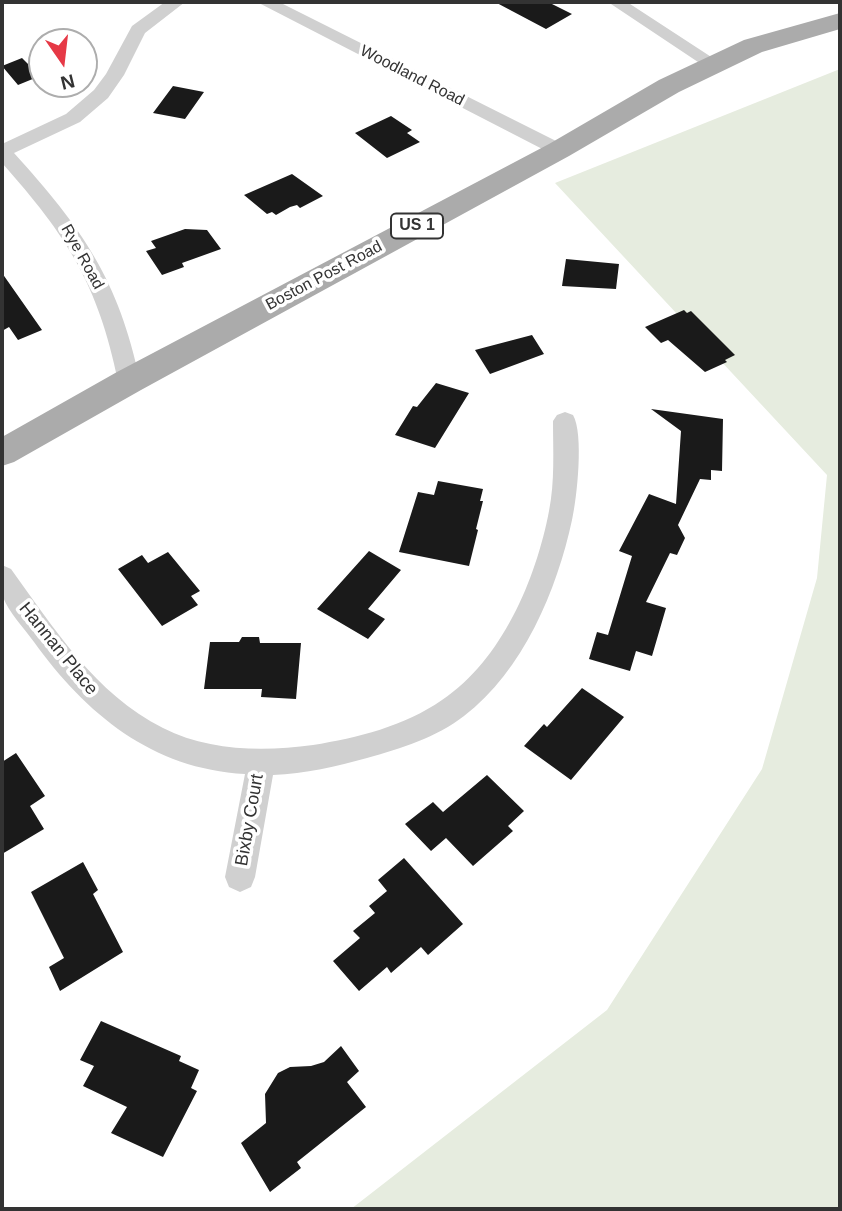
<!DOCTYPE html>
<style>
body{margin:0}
#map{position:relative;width:842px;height:1211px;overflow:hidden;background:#fff;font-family:Arial,sans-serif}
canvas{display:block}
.frame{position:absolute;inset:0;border:4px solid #333;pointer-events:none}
.north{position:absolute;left:28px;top:28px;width:70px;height:70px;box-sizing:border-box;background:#fff;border:2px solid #adadad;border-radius:50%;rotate:166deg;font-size:19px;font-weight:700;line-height:28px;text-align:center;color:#333}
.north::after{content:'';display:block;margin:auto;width:24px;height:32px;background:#e63946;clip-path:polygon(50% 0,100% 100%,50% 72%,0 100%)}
</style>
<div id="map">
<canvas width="842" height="1211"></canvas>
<div class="frame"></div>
<div class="north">N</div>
</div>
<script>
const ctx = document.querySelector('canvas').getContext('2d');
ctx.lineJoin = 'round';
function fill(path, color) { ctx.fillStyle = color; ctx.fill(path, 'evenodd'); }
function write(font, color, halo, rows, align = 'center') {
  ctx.font = font + ' Arial,sans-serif'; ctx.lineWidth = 7; ctx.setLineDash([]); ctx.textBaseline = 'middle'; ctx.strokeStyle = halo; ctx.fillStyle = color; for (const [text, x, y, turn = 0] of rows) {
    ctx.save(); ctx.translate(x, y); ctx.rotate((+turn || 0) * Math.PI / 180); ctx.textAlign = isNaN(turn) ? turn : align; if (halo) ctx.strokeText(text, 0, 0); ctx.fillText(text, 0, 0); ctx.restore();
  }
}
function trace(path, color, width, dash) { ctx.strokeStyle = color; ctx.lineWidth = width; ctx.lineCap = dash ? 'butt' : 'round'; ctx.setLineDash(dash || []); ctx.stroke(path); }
fill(new Path2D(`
 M840,69V1209H351L607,1010L762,769L817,578L827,475L555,183Z`), '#e6ecdf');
fill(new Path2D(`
 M495,2H548L572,14L546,29Z
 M22,58L40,76L18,85L2,66Z
 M173,86L204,92L185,119L153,113Z
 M391,116L412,130L407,133L420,142L387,158L355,133Z
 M292,174L323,196L300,208L297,205L290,207L276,215L272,212L267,214L244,195Z
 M185,229L207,230L221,249L182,263L184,267L162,275L146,251L156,248L151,241Z
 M566,259L619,264L616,289L562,286Z
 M2,273L42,330L18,340L9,327L2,331Z
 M684,310L687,313L691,311L735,355L725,360L727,362L705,372L668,340L661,343L645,327Z
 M532,335L544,354L490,374L475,350Z
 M436,383L469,393L435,448L395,435L413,406L417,407Z
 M651,409L723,419L722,471L711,470V480L700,479L678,525L685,538L677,555L670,553L646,602L666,608L652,656L636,651L630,671L589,659L597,632L608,635L632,556L619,551L649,494L676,504L681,431Z
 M438,481L483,489L480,501H483L476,529L478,530L469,566L399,552L418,492L434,495Z
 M369,551L401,570L368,609L385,619L368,639L317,609Z
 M168,552L200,591L191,596L198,605L162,626L118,569L142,555L148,563Z
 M242,637H259L260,643H301L296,699L261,697L262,689H204L210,642H239Z
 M582,688L624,717L571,780L524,746L544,724L547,727Z
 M16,753L45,796L30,806L44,829L2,854V762Z
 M487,775L524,811L508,826L513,831L473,866L446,838L431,851L405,824L433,802L443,812Z
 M404,858L463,924L428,955L421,947L391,973L387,967L359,991L333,961L360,938L353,931L375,913L369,906L387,891L378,880Z
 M83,862L98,890L93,894L123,952L60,991L49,967L64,958L31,892Z
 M101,1021L181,1056L179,1061L199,1070L191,1088L197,1091L163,1157L111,1133L127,1107L83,1086L94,1066L80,1060Z
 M341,1046L359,1071L347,1082L366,1107L297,1162L301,1168L270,1192L241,1143L266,1123L265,1094L278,1073L290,1067L311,1066L324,1062Z`), '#1a1a1a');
fill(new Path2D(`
 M165,2H185L145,33L124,75L108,98L80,122L14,153C82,228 119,280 140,381L137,387L129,389L121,387L118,381C98,284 67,236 2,163V144L66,114L94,90L106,74L132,26Z
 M257,2H279L566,146L569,150L559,156L552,154Z
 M608,2H627L722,64L713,69L707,68Z
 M565,412L573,415C584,434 577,498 572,520C557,590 523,671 464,716C437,737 400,749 367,758C337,766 305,774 273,775L255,877L251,887L240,892L229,887L225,877L245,774C152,769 86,714 34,642C24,628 9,613 3,597C0,589 2,574 2,565L11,569C54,628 95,694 163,728C208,751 263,752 313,745C357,738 405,726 442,700C502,660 536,579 549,511C555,481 553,451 553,421L557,415Z`), '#d0d0d0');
fill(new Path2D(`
 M840,13V29L762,52L679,92L569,156L141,390L14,462L2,466V437L117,372L549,144L659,80L744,40Z`), '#ababab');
write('16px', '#333', '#fff', [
 ["Woodland Road",412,76,27],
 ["Rye Road",82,257,61],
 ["Boston Post Road",324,276,-28]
]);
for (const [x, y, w] of [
 [417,226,52]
]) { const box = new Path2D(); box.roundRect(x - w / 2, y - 12.5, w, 25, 5); ctx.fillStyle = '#fff'; ctx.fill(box); trace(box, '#333', 2); }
write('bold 16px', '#333', null, [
 ["US 1",417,226]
]);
write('18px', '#333', '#fff', [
 ["Hannan Place",58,649,51],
 ["Bixby Court",250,820,-80]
]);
</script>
